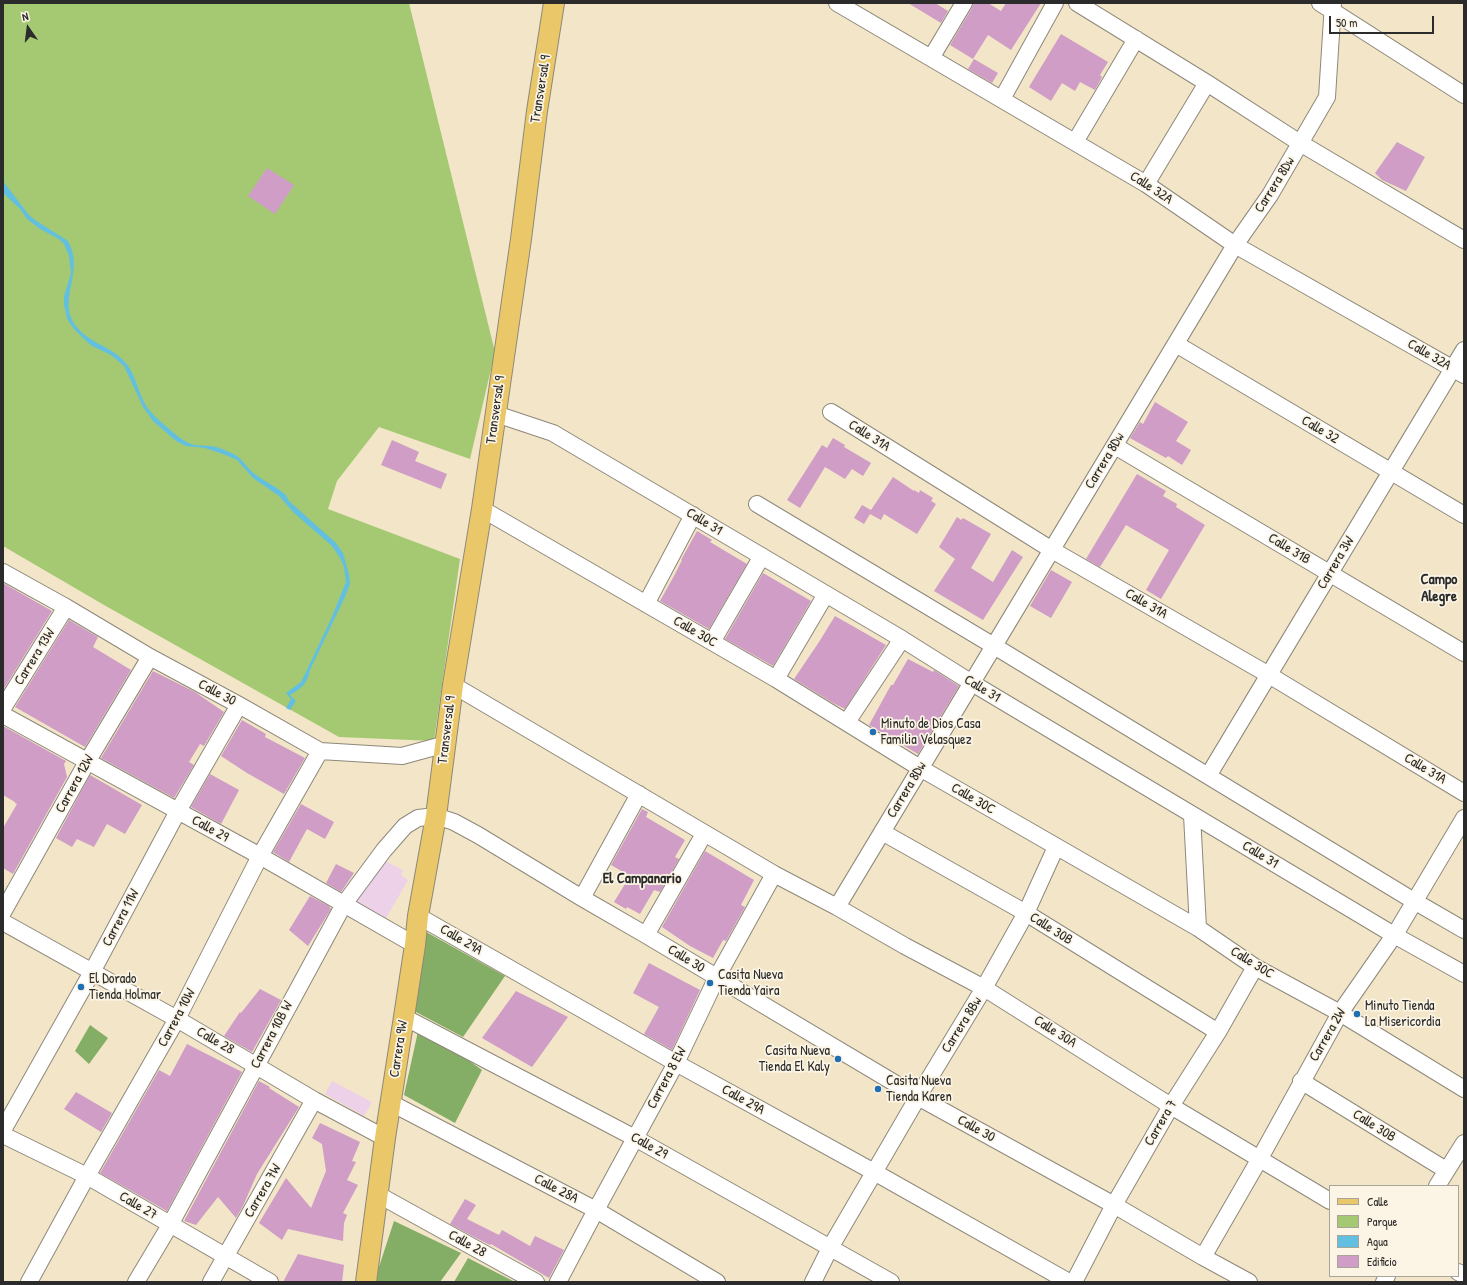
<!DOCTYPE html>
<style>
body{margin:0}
#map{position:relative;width:1467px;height:1285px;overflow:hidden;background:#f2e5c8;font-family:"Patrick Hand",sans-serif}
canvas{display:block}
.frame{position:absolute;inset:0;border:4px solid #2b2b2b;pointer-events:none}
.legend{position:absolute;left:1329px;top:1185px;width:130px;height:92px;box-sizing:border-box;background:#fcf5e5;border:1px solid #a8a49b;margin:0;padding:5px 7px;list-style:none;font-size:12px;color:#2b2b2b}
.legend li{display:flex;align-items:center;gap:8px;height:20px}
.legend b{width:20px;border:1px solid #a8a49b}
.north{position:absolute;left:8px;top:8px;width:40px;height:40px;-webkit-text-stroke:3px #fcf5e5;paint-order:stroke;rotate:346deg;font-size:11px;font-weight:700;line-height:16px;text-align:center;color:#2b2b2b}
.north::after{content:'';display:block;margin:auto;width:14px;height:18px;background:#2b2b2b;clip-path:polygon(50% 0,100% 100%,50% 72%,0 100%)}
.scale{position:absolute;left:1329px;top:16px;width:105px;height:18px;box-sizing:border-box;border:2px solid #2b2b2b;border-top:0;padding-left:5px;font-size:12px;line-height:14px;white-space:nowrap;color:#2b2b2b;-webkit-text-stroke:3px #fcf5e5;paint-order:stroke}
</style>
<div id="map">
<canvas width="1467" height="1285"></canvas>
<div class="frame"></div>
<ul class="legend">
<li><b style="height:5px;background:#eac769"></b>Calle</li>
<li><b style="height:11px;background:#a5c973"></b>Parque</li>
<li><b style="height:11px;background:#62bfe0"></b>Agua</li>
<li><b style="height:11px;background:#cf9dc5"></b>Edificio</li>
</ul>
<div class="north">N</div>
<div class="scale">50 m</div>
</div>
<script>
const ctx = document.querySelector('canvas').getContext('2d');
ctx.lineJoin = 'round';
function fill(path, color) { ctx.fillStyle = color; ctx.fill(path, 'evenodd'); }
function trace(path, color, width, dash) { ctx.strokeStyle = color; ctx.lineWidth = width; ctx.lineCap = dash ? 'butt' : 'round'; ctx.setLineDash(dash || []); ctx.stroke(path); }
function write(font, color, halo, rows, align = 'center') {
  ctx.font = font + ' "Patrick Hand",sans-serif'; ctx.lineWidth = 3.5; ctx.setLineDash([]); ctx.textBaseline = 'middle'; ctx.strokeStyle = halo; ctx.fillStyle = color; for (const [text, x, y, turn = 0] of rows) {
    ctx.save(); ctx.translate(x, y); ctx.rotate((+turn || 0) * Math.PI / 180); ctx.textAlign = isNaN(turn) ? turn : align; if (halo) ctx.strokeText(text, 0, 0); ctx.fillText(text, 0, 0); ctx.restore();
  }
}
fill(new Path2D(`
 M381,859L403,870L401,875L408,880L385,920L354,902Z
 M332,1081L372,1102L364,1116L325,1094Z`), '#edd1e9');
fill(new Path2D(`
 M3,3H409L495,352L470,459L379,427L337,481L328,509L460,559L434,741L339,737L104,605L3,546Z`), '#a5c973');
fill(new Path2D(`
 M419,928L505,976L463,1037L416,1012H407Z
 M418,1024L482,1070L455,1123L404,1095L417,1036Z
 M90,1025L108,1038L89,1064L75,1051Z
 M394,1221L461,1253L440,1282H374Z
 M468,1258L515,1282H454Z`), '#84ad65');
fill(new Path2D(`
 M3,181L29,215L35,220L68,241C85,271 58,299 74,323C86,342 108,345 122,359C134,369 137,388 144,402C149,412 160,421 168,428C175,434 183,441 191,444C196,446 203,445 209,446C215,446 223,449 229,452C243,457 245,467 256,475C266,482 277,487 286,495L289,501L336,543L343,553L349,574L350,584L345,597L310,670C307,684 302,688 290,695L296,701L290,710L286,708L291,699L286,693L301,682L305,674L331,619L346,582L344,567L340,558L332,546L294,513L279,496L253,478L237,460L223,454L205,448L186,446L176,441L153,421L143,407L124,366L111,355L92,346L85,340L74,329L67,319L64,305V296L71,273L69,256L64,244L59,239L40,229L27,219L20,209L4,194Z`), '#62bfe0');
fill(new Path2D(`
 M908,3H935L948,11L941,23Z
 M973,3H988L1001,11L1006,3H1041L1011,50L988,35L973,59L950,45L972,8Z
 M1061,34L1108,62L1100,75L1102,77L1095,90L1080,82L1075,91L1062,83L1051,101L1029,87Z
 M974,59L998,73L992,83L968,69Z
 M1397,142L1425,157L1406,191L1382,180L1375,173Z
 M267,168L294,185L275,214L248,196Z
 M1155,402L1188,422L1176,441L1191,450L1182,465L1168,456L1166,458L1130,438L1140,422L1143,424Z
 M833,438L845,445L844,447L871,463L863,476L852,469L845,479L825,467L800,508L787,500L822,445L827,448Z
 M392,440L419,452L415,461L447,474L441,489L381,465Z
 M1137,474L1166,491L1163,496L1177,504L1176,507L1205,525L1161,599L1146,590L1169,550L1126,525L1100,567L1086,559Z
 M893,477L914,491V490L919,493L920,490L933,498L931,501L936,504L917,534L884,514L881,520L870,514L864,524L854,518L862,505L871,510Z
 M957,517L961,520L963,518L991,534L971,568L993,582L1012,550L1023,557L983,620L934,591L955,559L939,547Z
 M697,531L712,540L710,542L747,564L709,629L660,601L675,574L682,560H681Z
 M1051,570L1072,582L1051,618L1030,606Z
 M763,573L811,601L773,666L725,639Z
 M3,583L52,611L3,690Z
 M835,616L886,645L845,709L833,703L794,679L819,642Z
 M69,620L98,637L93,647L131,670L85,747L15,707Z
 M908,659L933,672L934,670L959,686L918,754L869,725L891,685H893Z
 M153,671L195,692L224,712L204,746L200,744L189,762L194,765L174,798L101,758Z
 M242,720L266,734L265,737L305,758L284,794L247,773L221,756Z
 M3,726L66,761L64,764L67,777L13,874L3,868V828L17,804L15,803V802L3,795Z
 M210,774L239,790L221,824L191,807Z
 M90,775L142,805L125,834L107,824L94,847L77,839L72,847L56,838Z
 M301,804L334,822L325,839L307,829L289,862L273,852Z
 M642,809L648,812L646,817L685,840L675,857L679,859L660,892L654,890L640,914L627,907L626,909L614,902L630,876L611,865Z
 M705,851L754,880L741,905L745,907L726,941L723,940L713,958L690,946L662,927Z
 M336,864L354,873L341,892L326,883Z
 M310,896L329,906L331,909L308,946L289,930Z
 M649,963L700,990L672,1050L644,1034L659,1007L633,993Z
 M260,989L281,1000L252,1052L224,1036L240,1012L241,1013Z
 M516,991L568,1017L532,1067L482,1038Z
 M187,1044L242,1072L167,1211L100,1173L159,1070L170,1076Z
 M259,1081L270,1087L269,1088L299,1107L257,1174L243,1206L236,1218L218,1197L196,1225L184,1221Z
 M76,1092L112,1113L101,1132L64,1109Z
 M320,1123L360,1142L352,1161L356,1162L347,1180L358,1185L343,1213L347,1215L344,1223L343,1241L288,1229L282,1240L259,1223L286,1178L311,1208L326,1171L322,1144L312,1138Z
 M465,1199L476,1205L467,1219L499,1235L502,1230L530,1246L535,1236L564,1250L549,1278L491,1244L490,1245L476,1238L450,1224Z
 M298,1254L344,1265L342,1282H283Z`), '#cf9dc5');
const minor = new Path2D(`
 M837,3L1146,184L1235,245L1464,375
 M1077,3L1207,83L1300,143L1464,240
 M1320,3L1464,95
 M931,58L964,3
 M1002,99L1055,3
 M1075,142L1136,39
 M1146,184L1207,83
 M1176,344L1464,515
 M831,412L1052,550L1269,675L1464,793
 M496,414L553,433L902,639L972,683L1394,935L1464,974
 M1115,446L1464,653
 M757,504L994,646L1414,901L1464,930
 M482,509L776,679L920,768L1198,928L1255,967L1340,1013L1464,1089
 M3,572L66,607L150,657L239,705L320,751L402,756L446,744
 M646,604L693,515
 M712,642L762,556
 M776,679L826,594
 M453,685L774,874L837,907L905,946L984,988L1171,1106L1330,1201
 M3,708L66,607
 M3,715L260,856L415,945
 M847,722L902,639
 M1208,776L1464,350
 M1192,815L1198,928
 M882,832L1026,913L1218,1032
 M582,898L639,794
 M837,907L1235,245L1270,195L1327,97L1333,3
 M3,912L87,762L150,657
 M418,916L676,1063L874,1172L1069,1282
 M3,922L177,1019L314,1100L385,1138
 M646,935L704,834
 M404,1017L635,1138L891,1282
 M1301,1081L1446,1170
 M391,1103L596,1210L717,1282
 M3,1130L92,972L178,811L239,705
 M3,1135L87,1176L270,1282
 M1437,1186L1464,1143
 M377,1194L536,1282
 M1203,1257L1259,1160L1340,1013L1397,931L1464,818
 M1458,1272L1464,1275
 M29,1282L87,1176L177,1019L260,856L320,751
 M136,1282L170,1225L344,904L384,850L405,826L418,818L436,816L454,822L478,835L582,898L646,935L918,1097L1114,1205L1203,1257L1249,1282
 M211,1282L314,1100
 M558,1282L596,1210L676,1063L717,977L774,874
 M813,1282L830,1248L918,1097L984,988L1026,913L1056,847
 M1074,1282L1114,1205L1171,1106L1218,1032L1255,967
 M1384,1282L1387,1276`);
const major = new Path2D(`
 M366,1282L385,1138L404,1017L415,945L418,916L436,816L453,685L482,509L521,239L537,111L554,3`);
trace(minor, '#8e887a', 18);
trace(major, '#8e887a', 22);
trace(minor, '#fff', 16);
trace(major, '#eac769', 20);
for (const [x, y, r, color] of [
 [873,732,4,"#1f6fb2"],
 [710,983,4,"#1f6fb2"],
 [81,987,4,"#1f6fb2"],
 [1357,1014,4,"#1f6fb2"],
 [838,1059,4,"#1f6fb2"],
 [878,1089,4,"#1f6fb2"]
]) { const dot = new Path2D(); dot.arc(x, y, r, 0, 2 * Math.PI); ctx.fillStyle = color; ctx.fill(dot); trace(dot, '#fcf5e5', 1.5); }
write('14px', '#2b2b2b', '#fcf5e5', [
 ["Transversal 9",541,89,-81],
 ["Carrera 8Dw",1275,185,-58],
 ["Calle 32A",1151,188,33],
 ["Calle 32A",1429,355,30],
 ["Transversal 9",496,410,-82],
 ["Calle 32",1320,430,31],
 ["Calle 31A",869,436,32],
 ["Carrera 8Dw",1105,461,-59],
 ["Calle 31",704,522,31],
 ["Calle 31B",1289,549,31],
 ["Carrera 3W",1336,563,-59],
 ["Calle 31A",1146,604,30],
 ["Calle 30C",695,632,30],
 ["Carrera 13W",35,657,-58],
 ["Calle 31",982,689,31],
 ["Calle 30",217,693,28],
 ["Transversal 9",447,730,-83],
 ["Calle 31A",1425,769,31],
 ["Carrera 12W",75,784,-61],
 ["Carrera 8Dw",907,790,-59],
 ["Calle 30C",973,799,30],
 ["Calle 29",210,829,29],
 ["Calle 31",1260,855,31],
 ["Carrera 11W",121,918,-62],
 ["Calle 30B",1051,929,32],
 ["Calle 29A",461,940,30],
 ["Calle 30",686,959,31],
 ["Calle 30C",1252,963,32],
 ["Carrera 10W",177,1018,-62],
 ["Carrera 8Bw",962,1025,-58],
 ["Calle 30A",1055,1032,32],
 ["Carrera 10B W",272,1035,-62],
 ["Carrera 2W",1328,1035,-60],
 ["Calle 28",215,1041,30],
 ["Carrera 9W",399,1049,-81],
 ["Carrera 8 EW",667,1078,-62],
 ["Calle 29A",743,1100,29],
 ["Carrera 7",1161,1123,-60],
 ["Calle 30B",1374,1126,32],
 ["Calle 30",976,1129,29],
 ["Calle 29",649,1146,29],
 ["Calle 28A",556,1189,27],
 ["Carrera 7W",263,1191,-60],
 ["Calle 27",138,1206,30],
 ["Calle 28",467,1244,29]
]);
write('14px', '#2b2b2b', '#fcf5e5', [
 ["Minuto de Dios Casa",881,724],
 ["Familia Velasquez",881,740],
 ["Casita Nueva",718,975],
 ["Tienda Yaira",718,991],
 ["El Dorado",89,979],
 ["Tienda Holmar",89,995],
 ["Minuto Tienda",1365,1006],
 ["La Misericordia",1365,1022],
 ["Casita Nueva",830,1051,"right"],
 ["Tienda El Kaly",830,1067,"right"],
 ["Casita Nueva",886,1081],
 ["Tienda Karen",886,1097]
], 'left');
write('bold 15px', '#2b2b2b', '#fcf5e5', [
 ["Campo",1439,580],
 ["Alegre",1439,597],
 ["El Campanario",642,879]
]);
</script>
